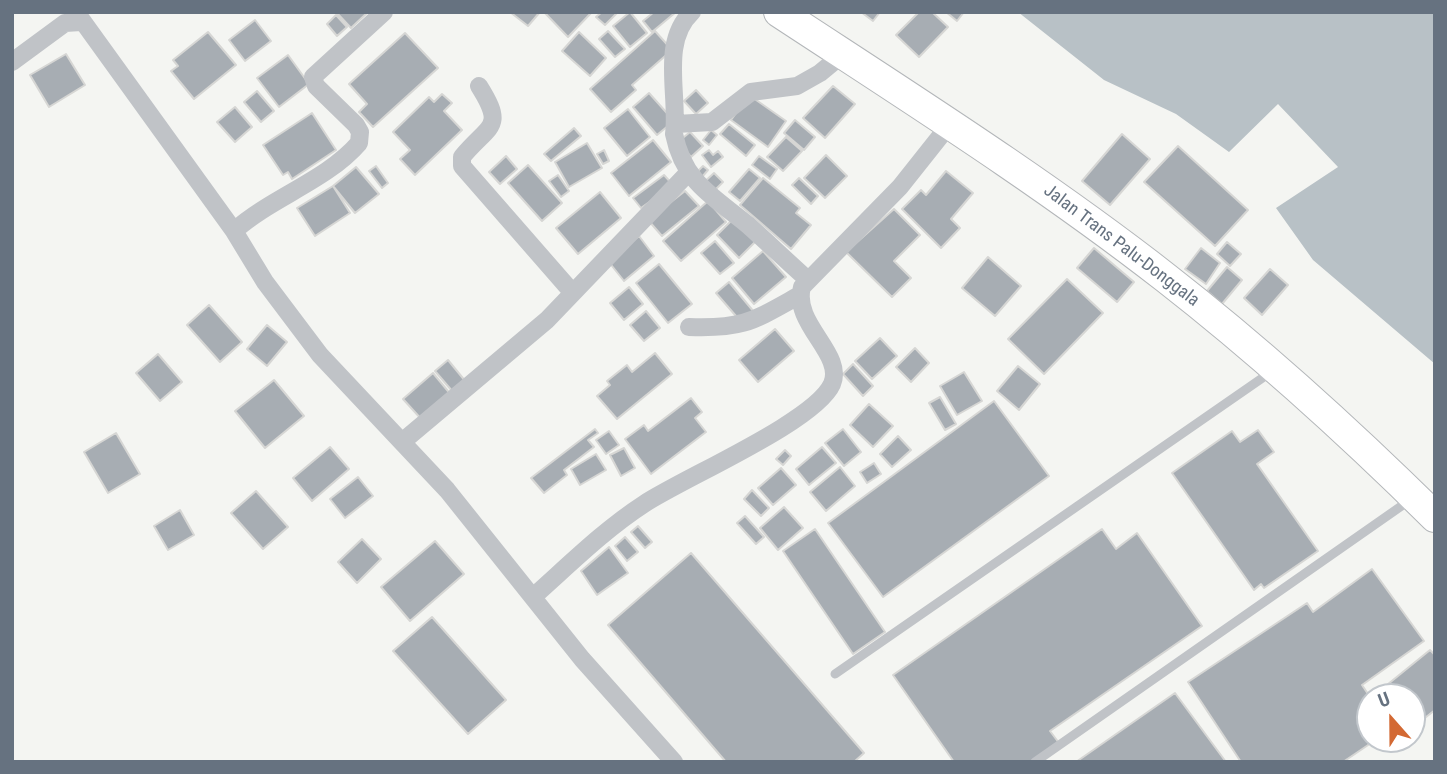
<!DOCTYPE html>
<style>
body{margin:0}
#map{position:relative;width:1447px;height:774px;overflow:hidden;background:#f4f5f2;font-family:"Roboto Condensed",sans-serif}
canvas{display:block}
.frame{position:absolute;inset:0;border:14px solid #667280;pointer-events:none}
.north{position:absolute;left:1356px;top:683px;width:70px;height:70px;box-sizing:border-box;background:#fff;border:2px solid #c2c7cc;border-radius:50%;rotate:339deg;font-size:19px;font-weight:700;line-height:28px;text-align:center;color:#667280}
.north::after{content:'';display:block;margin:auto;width:24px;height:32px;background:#d36933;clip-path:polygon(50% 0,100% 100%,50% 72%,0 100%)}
</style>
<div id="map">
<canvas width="1447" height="774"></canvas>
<div class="frame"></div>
<div class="north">U</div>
</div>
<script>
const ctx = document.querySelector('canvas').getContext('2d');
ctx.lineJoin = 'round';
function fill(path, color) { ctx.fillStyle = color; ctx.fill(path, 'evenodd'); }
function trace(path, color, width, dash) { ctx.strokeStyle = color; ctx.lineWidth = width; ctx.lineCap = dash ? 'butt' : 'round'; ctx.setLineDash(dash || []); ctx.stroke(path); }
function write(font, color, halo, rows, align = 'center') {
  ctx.font = font + ' "Roboto Condensed",sans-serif'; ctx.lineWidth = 7; ctx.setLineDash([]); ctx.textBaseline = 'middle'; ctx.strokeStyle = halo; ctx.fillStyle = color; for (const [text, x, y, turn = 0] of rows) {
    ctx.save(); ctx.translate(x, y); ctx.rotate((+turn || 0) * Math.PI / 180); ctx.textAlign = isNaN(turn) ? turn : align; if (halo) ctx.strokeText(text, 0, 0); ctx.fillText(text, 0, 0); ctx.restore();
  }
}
fill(new Path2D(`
 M1018,12H1435V364L1313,260L1276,208L1338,167L1278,104L1229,152L1176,114L1104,80Z`), '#b8c1c6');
const building = new Path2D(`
 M336,12H368L351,28Z
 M510,12H540L528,26Z
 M544,12H592L568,37Z
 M602,12H618L605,25L596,17Z
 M630,12L647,33L630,47L613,26Z
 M654,12H676L652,32L643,21Z
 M861,12H880L873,21Z
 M919,12H932L948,27L919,57L896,35Z
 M946,12H964L957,21Z
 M336,15L347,27L337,36L327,24Z
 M255,20L271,41L245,61L229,40Z
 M608,31L625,49L615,57L599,39Z
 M655,31L672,50L632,85L636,90L611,112L590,89Z
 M208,32L236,65L194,99L171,71L178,66L173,60Z
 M579,32L606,58L590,76L562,51Z
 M405,33L438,68L373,127L359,112L367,104L349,84Z
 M66,54L85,85L49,107L30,75Z
 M288,55L309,84L279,107L257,78Z
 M833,86L855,104L825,138L803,118Z
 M696,90L708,103L696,114L684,101Z
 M257,91L274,111L261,122L244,102Z
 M649,93L674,121L657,135L633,107Z
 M442,94L452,103L444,111L462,130L415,175L400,159L410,150L393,132L429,97L434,102Z
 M749,95L786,121L768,147L731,120Z
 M235,107L252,127L235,142L217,122Z
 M628,109L650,137L627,156L604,128Z
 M312,113L336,150L292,179L288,172L283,175L263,145Z
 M795,120L815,137L804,150L784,133Z
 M729,124L755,145L746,156L720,134Z
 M574,128L581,136L551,161L544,154Z
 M711,130L717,135L709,145L703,140Z
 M690,132L703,146L691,157L678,142Z
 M1122,134L1150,159L1110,205L1082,181Z
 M786,137L802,151L783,171L767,157Z
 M653,140L671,162L629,196L611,173Z
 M587,143L602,168L569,187L555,162Z
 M1178,146L1248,210L1215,246L1144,182Z
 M604,150L609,161L603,164L597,154Z
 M709,150L713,155L718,151L723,157L711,167L702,155Z
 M826,155L847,176L825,198L804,178Z
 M506,156L517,169L500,184L489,172Z
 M759,156L777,169L770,179L752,165Z
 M528,165L562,203L542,221L508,183Z
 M376,166L388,183L382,188L369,171Z
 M703,166L708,170L702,177L697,172Z
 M356,167L379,194L355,213L333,186Z
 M749,169L760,178L740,201L729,192Z
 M946,171L973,193L951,219L960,228L941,248L902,209L921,190L926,195Z
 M714,173L723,182L710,195L701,185Z
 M558,175L569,191L561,197L549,181Z
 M664,175L673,185L641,208L633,198Z
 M763,178L800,208L796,213L811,225L791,249L740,205Z
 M799,178L818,196L811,204L792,185Z
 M333,186L350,213L315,236L297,208Z
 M685,191L699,206L662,236L648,220Z
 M600,192L621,218L578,254L556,228Z
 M708,201L726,222L681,261L663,241Z
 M894,209L920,235L894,261L911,278L892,297L846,252Z
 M733,219L755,242L739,258L717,235Z
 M639,236L654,256L624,281L608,261Z
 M715,241L734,263L720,274L701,253Z
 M1227,242L1241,254L1230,266L1217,254Z
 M1094,248L1134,282L1117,302L1077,268Z
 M1201,248L1220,263L1206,284L1185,269Z
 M763,251L786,277L754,304L732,278Z
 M988,257L1021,286L995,316L962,288Z
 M659,264L692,304L668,323L636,283Z
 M1227,267L1242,280L1222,304L1207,291Z
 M1270,269L1288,285L1262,315L1244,298Z
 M1067,279L1103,313L1044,374L1008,339Z
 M729,282L754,312L742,323L716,293Z
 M629,287L643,304L624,320L610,303Z
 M209,305L242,342L220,362L187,325Z
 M646,311L660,328L644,341L630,325Z
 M267,325L287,342L267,366L247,349Z
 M775,329L794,351L758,382L739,360Z
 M880,338L897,356L872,379L855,361Z
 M915,348L929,363L911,382L896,367Z
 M655,353L672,374L617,419L597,396L610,385L607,381L627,365L632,372Z
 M158,354L182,382L160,401L136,373Z
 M448,360L466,382L453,392L435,371Z
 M853,364L873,386L863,396L843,374Z
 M1018,366L1040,384L1019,410L997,391Z
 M964,372L982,401L957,415L940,386Z
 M433,373L452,396L423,421L403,399Z
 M274,380L304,416L265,448L235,411Z
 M940,397L956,424L945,430L929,403Z
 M691,398L702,412L695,418L706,432L651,474L625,439L644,425L648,431Z
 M994,401L1049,476L883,597L828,523Z
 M869,404L893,426L873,447L850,425Z
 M595,429L598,433L588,440L594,447L564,470L567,475L544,493L531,478Z
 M843,429L861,452L844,466L825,443Z
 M1258,430L1274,452L1257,464L1318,551L1264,588L1261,584L1254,590L1172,473L1232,431L1240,442Z
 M609,431L619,445L606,454L596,440Z
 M116,433L140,474L108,493L84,452Z
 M898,436L911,450L892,467L880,454Z
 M330,447L349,469L312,501L293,478Z
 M822,447L836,463L809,485L796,469Z
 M624,448L635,468L621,476L610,455Z
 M785,450L791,456L783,465L776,459Z
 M596,454L606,470L580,485L571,469Z
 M874,463L881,474L867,483L860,472Z
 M840,467L855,486L826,511L810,492Z
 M781,468L796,485L773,505L758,488Z
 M358,477L373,496L345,518L330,499Z
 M752,490L769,508L761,516L744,499Z
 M256,491L288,527L263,549L231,513Z
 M784,507L803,528L778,550L760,528Z
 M180,510L194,535L168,550L154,526Z
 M745,516L764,537L756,544L737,523Z
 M638,526L652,542L645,548L631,532Z
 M815,529L885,632L853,654L783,551Z
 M1102,529L1116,549L1137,533L1202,626L1050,731L1059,743L1032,762H954L893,675Z
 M625,537L638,552L627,561L615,546Z
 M362,539L381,559L357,583L338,562Z
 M435,541L464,574L410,621L381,587Z
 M609,547L628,573L597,595L581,571Z
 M691,553L864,753L854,762H726L608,625Z
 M1372,569L1424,641L1362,685L1370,697V739H1377L1343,762H1241L1188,682L1307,603L1313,612Z
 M432,617L506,700L468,734L393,651Z
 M1430,650L1435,655V710L1412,728V697H1380L1377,693Z
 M1175,693L1226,762H1076Z`);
fill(building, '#a7adb3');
trace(building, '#d6d6d4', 2);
const trunk = new Path2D(`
 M779,12C910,98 1043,182 1166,278C1261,352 1350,433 1435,517`);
trace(trunk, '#b3b6b9', 32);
trace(new Path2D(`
 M835,674L1271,372
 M1035,762L1410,500`), '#c0c3c7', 9);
trace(new Path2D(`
 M76,12L234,231
 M384,12L313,77L316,86L356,125L360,132L359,143C326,181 272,197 234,231L265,282L320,355L447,490L582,659L674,762
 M692,12C660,42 679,95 674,134C684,183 713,196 748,225C768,243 788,262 808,280
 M12,62L65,23L81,22
 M479,86C506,129 489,124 462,157V166L572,292
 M676,124L712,122L751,92L797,86L820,73L843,54
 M689,327C744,329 753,321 800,295
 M402,442L547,320L689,172
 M534,596C570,564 604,530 644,504C683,478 815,422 832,384C845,354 792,324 802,287L900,187L950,124`), '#c0c3c7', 18);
trace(trunk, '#fff', 30);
write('18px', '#667280', '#fff', [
 ["Jalan Trans Palu-Donggala",1121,246,37]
]);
</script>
